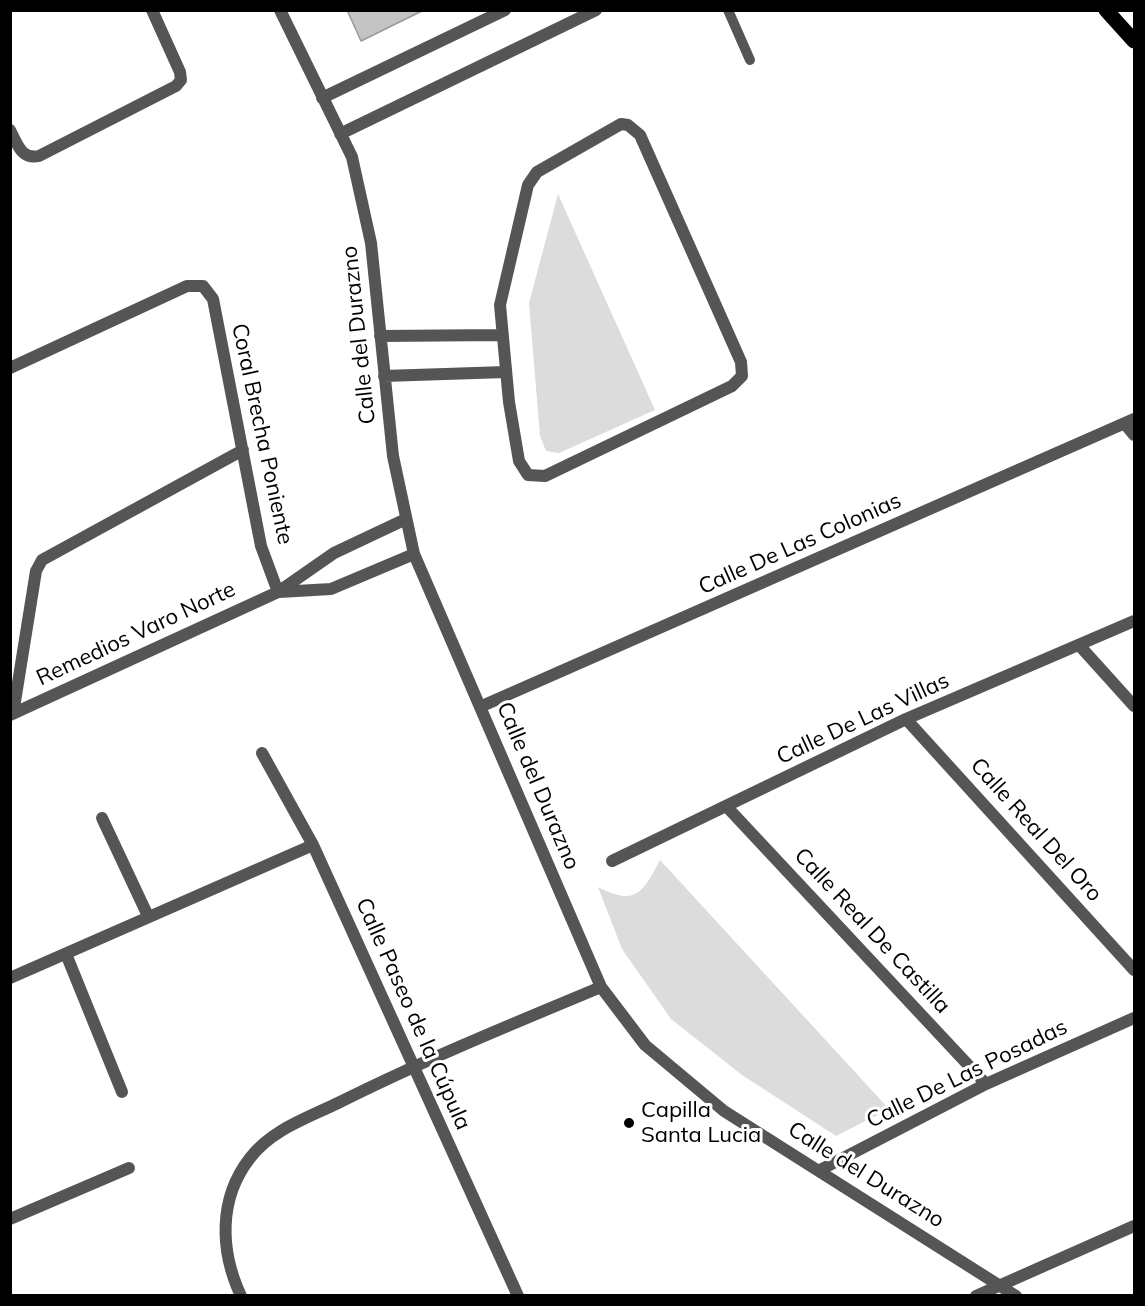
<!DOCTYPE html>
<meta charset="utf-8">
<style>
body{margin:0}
#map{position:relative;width:1145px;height:1306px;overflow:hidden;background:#fff;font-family:Mulish,sans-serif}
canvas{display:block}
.frame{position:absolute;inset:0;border:12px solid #000;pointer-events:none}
</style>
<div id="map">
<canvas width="1145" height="1306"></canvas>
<div class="frame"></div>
</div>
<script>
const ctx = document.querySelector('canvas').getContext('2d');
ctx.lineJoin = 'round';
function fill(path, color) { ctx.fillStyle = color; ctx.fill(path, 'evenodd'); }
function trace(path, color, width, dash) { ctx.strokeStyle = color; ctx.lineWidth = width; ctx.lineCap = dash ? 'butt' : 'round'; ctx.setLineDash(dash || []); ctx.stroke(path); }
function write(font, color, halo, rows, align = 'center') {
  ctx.font = font + ' Mulish,sans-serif'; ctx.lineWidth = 6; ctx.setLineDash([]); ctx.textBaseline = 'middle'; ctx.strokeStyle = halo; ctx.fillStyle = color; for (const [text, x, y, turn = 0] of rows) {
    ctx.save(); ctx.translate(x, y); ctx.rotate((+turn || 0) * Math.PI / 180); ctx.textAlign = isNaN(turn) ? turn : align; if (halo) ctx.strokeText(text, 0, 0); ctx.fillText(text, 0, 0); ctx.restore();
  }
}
fill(new Path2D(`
 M558,194L655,410L559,453L546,451L540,436L529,303Z
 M660,860L889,1109L836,1136L742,1075L671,1019L622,949L598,887C636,907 643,892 660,860Z`), '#dcdcdc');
const building = new Path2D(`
 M347,10H424L361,41Z`);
fill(building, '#c4c4c4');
trace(building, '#999', 1.5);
trace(new Path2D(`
 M728,10L750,60`), '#555', 10);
trace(new Path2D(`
 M280,10L352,157L371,243L393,456L414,554L601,987L645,1045L724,1111L1016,1296
 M322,98L505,10
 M621,124L628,125L640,135L741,362L742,376L732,386L545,476L528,475L519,461L509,402L500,305L528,185L537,172Z
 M10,130C17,143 21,160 39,156L176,86L181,80L180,72L152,10
 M340,134L596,10
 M380,336L502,335
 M10,368L187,286H203L213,299L261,546L278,592
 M384,376L506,372
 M1125,424L1134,435
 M279,592L331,589L414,554
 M1079,645L1134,706
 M482,706L1134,419
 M13,714L36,571L42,560L243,450
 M10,715L278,592L334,553L406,519
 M906,719L1134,970
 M262,753L313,845L518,1296
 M727,807L986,1084
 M102,818L148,916
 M612,861L906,719L1134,621
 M66,954L122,1092
 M10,978L313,845
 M820,1170L986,1084L1134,1018
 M10,1219L129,1168
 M241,1296C220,1251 218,1199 250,1158C271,1130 307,1118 338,1103C424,1060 512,1024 601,987
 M976,1296L1134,1226`), '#555', 12);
trace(new Path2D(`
 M1106,10L1134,41`), '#000', 15);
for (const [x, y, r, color] of [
 [629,1123,6,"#000"]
]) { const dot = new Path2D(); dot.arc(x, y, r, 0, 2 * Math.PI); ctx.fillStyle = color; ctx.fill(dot); trace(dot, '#fff', 2); }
write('22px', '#000', '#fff', [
 ["Calle del Durazno",359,335,-96],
 ["Coral Brecha Poniente",262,434,78],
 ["Calle De Las Colonias",800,544,-24],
 ["Remedios Varo Norte",136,634,-25],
 ["Calle De Las Villas",863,719,-25],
 ["Calle del Durazno",538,786,67],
 ["Calle Real Del Oro",1036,830,48],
 ["Calle Real De Castilla",872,931,47],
 ["Calle Paseo de la Cúpula",413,1014,66],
 ["Calle De Las Posadas",967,1074,-26],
 ["Calle del Durazno",866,1175,32]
]);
write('22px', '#000', '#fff', [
 ["Capilla",641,1110],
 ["Santa Lucia",641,1135]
], 'left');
</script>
